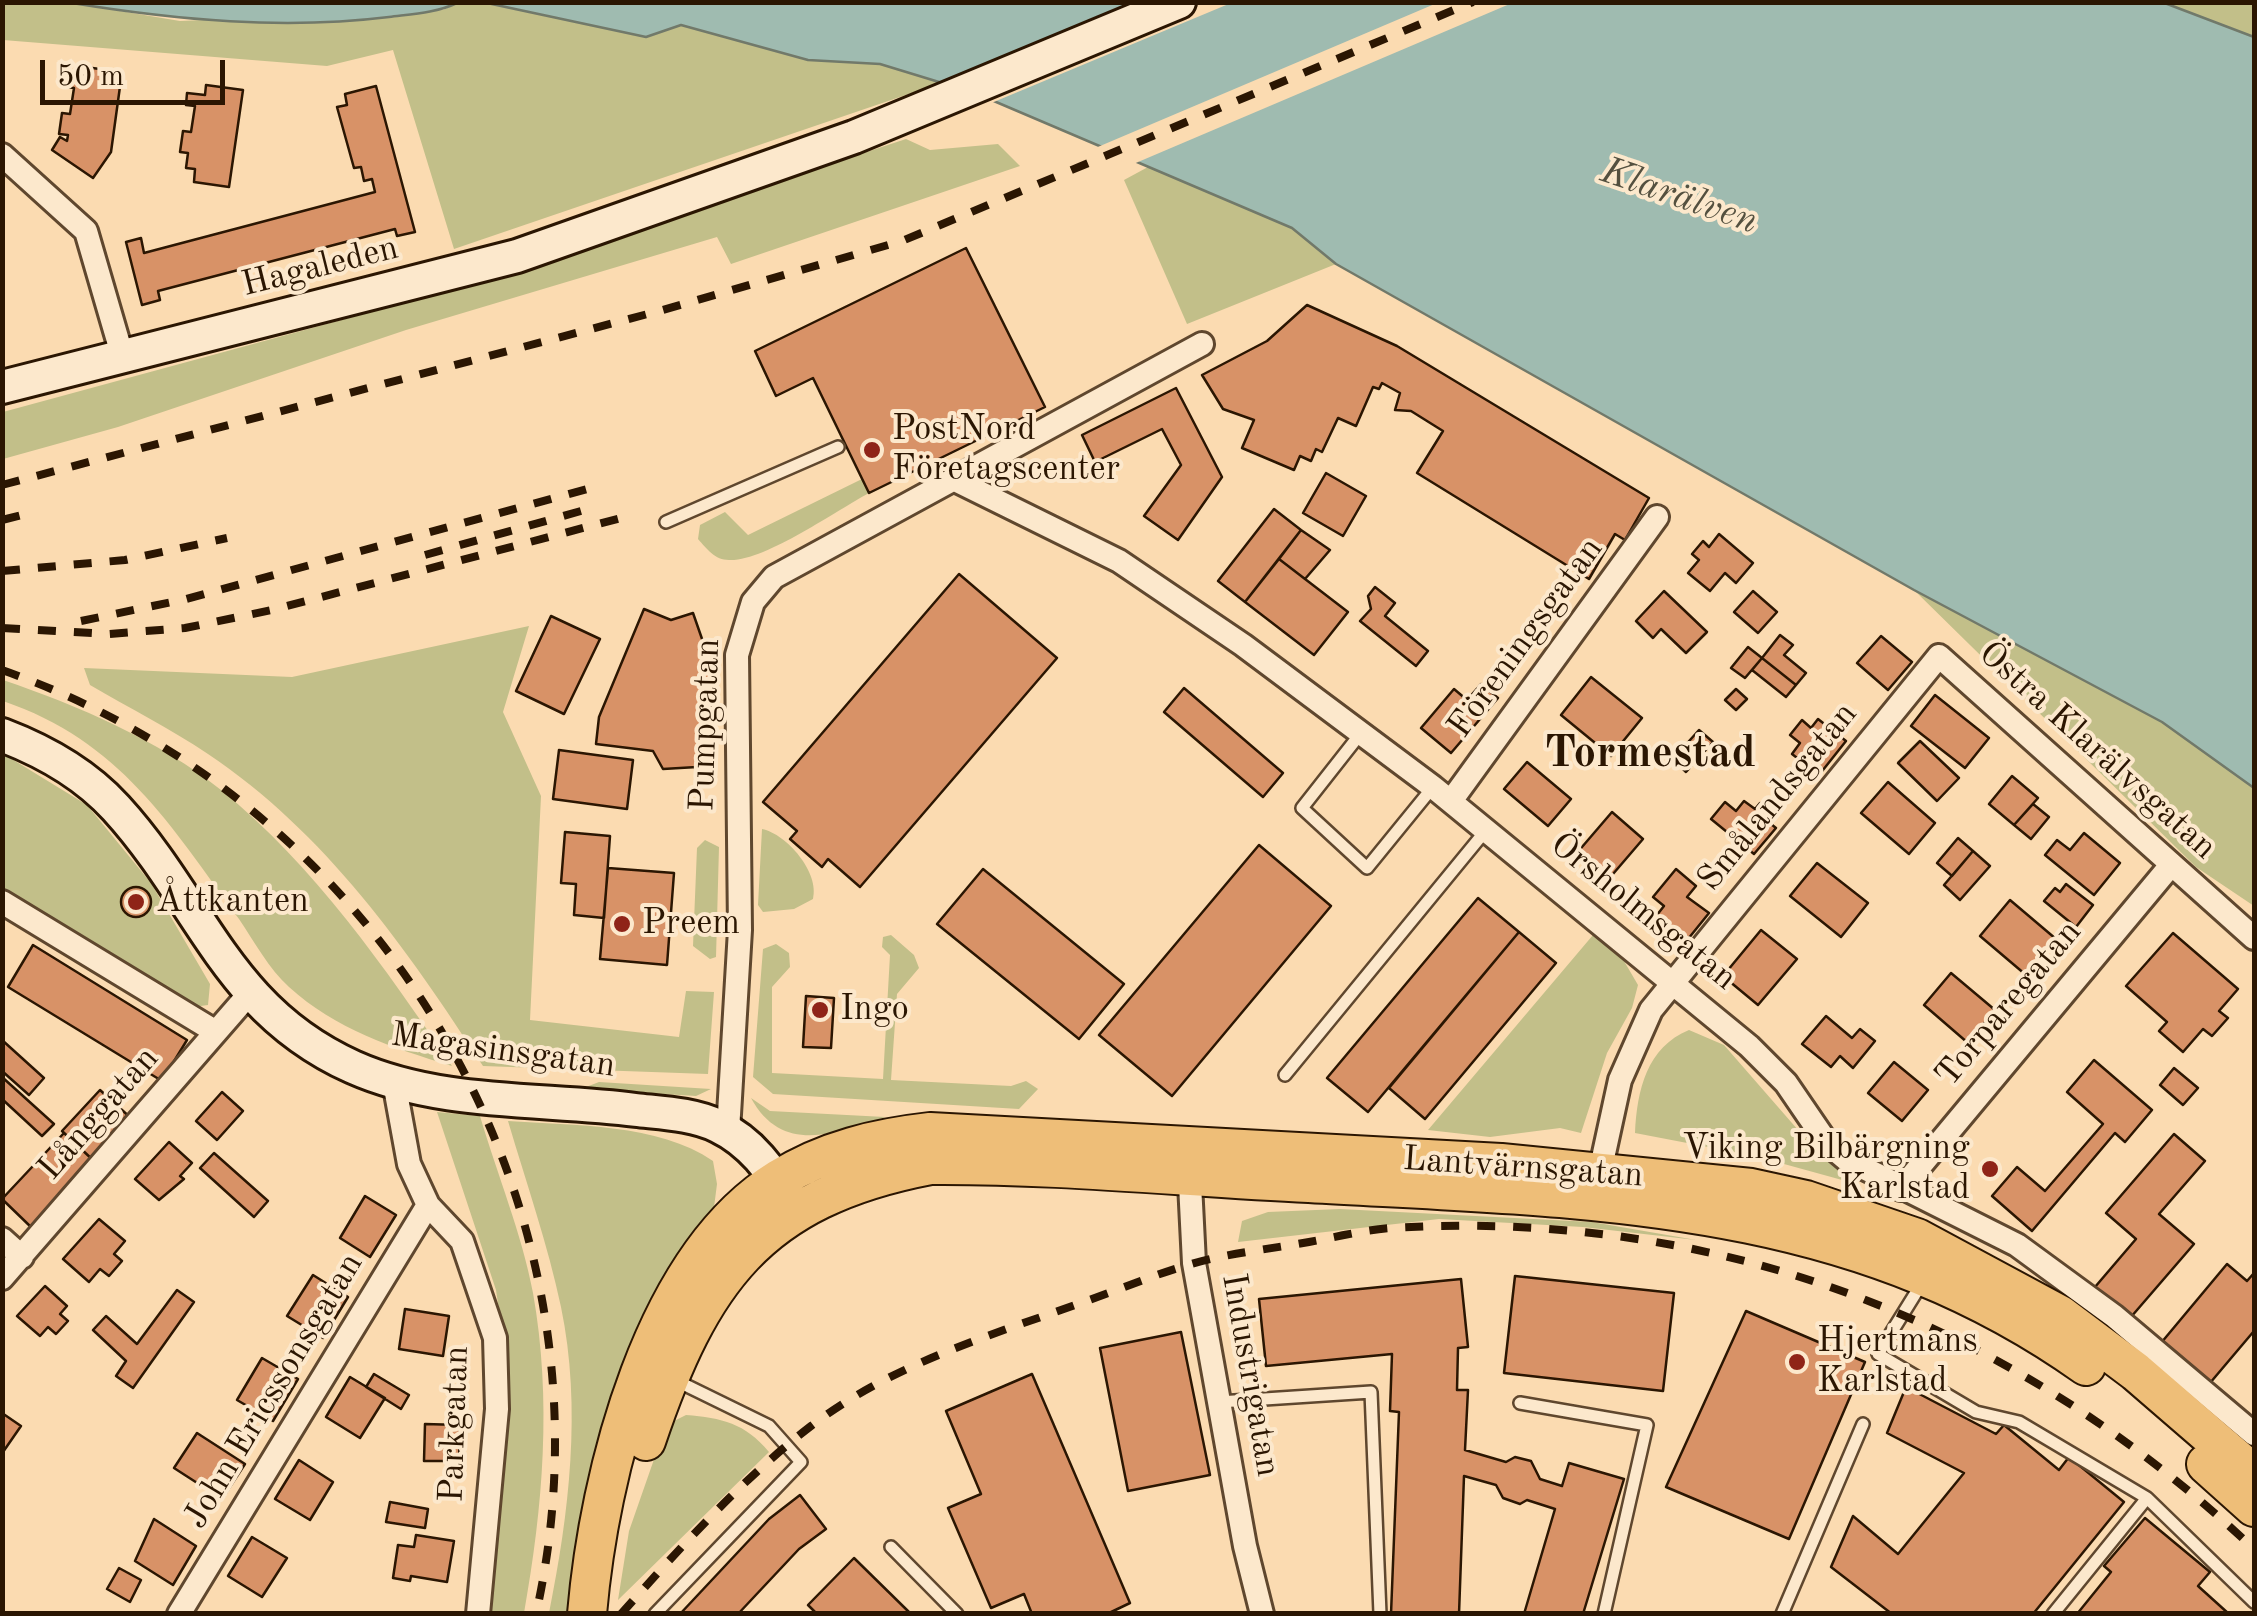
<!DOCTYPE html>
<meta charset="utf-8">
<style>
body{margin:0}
#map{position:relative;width:2257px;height:1616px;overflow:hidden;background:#fbdbb1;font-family:"Old Standard TT",serif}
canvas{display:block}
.frame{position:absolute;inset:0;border:5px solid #2b1602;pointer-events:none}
.scale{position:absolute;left:40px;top:60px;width:185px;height:45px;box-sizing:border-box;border:5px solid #2b1602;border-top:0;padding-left:12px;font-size:30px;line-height:35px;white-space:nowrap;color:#2b1602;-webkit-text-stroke:8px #fce8cc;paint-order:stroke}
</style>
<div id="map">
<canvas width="2257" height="1616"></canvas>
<div class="frame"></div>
<div class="scale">50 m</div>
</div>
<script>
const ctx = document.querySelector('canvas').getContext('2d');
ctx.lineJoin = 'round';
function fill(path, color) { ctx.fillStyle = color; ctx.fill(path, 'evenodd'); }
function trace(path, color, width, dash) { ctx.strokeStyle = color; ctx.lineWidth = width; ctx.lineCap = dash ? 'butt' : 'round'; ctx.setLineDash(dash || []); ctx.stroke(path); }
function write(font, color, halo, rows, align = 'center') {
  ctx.font = font + ' "Old Standard TT",serif'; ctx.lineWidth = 8; ctx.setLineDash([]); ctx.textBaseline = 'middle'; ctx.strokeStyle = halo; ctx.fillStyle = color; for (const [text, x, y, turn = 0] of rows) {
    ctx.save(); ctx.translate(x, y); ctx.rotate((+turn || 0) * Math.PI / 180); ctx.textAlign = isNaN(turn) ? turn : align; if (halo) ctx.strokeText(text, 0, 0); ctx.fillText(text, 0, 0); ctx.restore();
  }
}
fill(new Path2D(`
 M2,3H72L180,21L443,10L457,3H487L646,37L681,25L808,60L880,64L941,83L454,249L393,50L327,66L3,40Z
 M2162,3H2254V37Z
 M906,139L930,150L998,144L1020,166L731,264L717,237L406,330L118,427L3,459V412L426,297Z
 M1148,167L1292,228L1336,264L1187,324L1124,180Z
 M862,479L869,493C837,510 764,562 729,560C715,560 707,549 698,539L700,525L725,512L748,535Z
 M1914,590L2162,722L2254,788V906L2196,867Z
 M529,626L503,712L541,796L530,1020L679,1037L686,991L714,992L708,1074L483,1066C407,949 326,833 208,754C171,729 129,708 90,685L84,668L292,677Z
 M3,680C77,705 160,741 221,790C315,866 385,968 452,1066C393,1048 335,1029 289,987C269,969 254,941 239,919C170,824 120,741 3,701Z
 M2,753L87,805L151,883L210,984L208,1005L193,1007L3,889Z
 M762,829C787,834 820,873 813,899L794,909L763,912L758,905Z
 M705,840L719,847L716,957L710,959L693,946L697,848Z
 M891,935L914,955L919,968L897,994L891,1080L1011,1086L1026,1081L1038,1089L1019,1109L773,1094L753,1077L763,949L776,944L789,953L790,967L772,987V1073L883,1079L890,955L882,947L883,937Z
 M1593,935L1624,961L1638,985L1632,1008L1607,1053L1581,1133L1560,1128L1490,1137L1428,1130Z
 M1689,1030L1724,1045L1812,1146L1853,1183L1755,1156L1635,1133C1637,1090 1647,1047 1689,1030Z
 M599,1082L711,1089L696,1096L581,1089Z
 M751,1098L770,1111L885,1117C835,1134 782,1155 751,1098Z
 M437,1112L480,1116C497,1174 522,1234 533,1293C552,1400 543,1507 524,1613H486L508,1371L496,1290Z
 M508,1121C574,1126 658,1123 713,1161L717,1184L713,1215L575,1613H549C569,1514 582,1408 561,1307C548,1245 526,1182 508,1121Z
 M1340,1209L1592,1222L1696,1240L1583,1227L1439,1219L1238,1242L1242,1221L1268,1212Z
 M686,1415C722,1418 745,1423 769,1452L618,1600L629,1531L666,1425Z`), '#c2bf89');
const water = new Path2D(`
 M2162,2L2254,37V788L2162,722L1914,590L1336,264L1292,228L975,93L880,64L808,60L681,25L646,37L487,3Z
 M72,3H457C436,13 413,14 389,17C283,30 177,20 72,3Z`);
fill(water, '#9fbbb0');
trace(water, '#71796a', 2.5);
fill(new Path2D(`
 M1131,3H1231L989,104L933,85Z
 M1437,3H1512L1131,165L1093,149Z`), '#fbdbb1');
const building = new Path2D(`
 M85,67L122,72L111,152L93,178L52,150L60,137L67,141L68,135L59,134L62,113L70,114L74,88L66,87L68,75L84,77Z
 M206,85L243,90L229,187L194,182L195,169L186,168L188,153L180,152L183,131L191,132L195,106L186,105L187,93L205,95Z
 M376,86L415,232L397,236L395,229L158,291L160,300L142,305L126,242L141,238L144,253L375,192L372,179L364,181L361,167L354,168L337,107L347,105L345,94Z
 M966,248L1045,407L869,493L813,378L776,396L755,351Z
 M1307,305L1397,346L1649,498L1625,540L1615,534L1589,579L1417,473L1443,431L1411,411L1395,410L1400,393L1382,383L1379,389L1373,387L1356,426L1338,418L1322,452L1316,449L1311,461L1300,456L1294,470L1242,448L1254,420L1223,409L1202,375L1267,341Z
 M1176,388L1222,477L1178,540L1144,516L1181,465L1162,429L1095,462L1082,435Z
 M1326,473L1366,496L1343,536L1303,513Z
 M1274,509L1301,530L1245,602L1218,581Z
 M1301,530L1330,550L1305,579L1279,559Z
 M1719,534L1753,563L1736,583L1725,573L1710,591L1688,573L1699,560L1692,554L1703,541L1709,547Z
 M1279,559L1348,612L1314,655L1245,602Z
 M959,574L1057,658L860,887L828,859L822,867L790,839L797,831L763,802Z
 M1375,587L1395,603L1385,616L1428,651L1416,666L1360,621L1371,609L1368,596Z
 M1664,591L1707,632L1686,653L1661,629L1653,638L1636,621Z
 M1753,591L1777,612L1758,633L1734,612Z
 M644,609L671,620L693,613L709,659L714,766L663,769L653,751L596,744L599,717Z
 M551,616L600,639L564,714L516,691Z
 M1780,635L1793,645L1784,655L1806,673L1796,685L1762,658Z
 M1881,636L1912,662L1888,690L1857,663Z
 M1748,647L1762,658L1745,678L1731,668Z
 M1762,658L1796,685L1786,697L1752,670Z
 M1591,677L1642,718L1611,756L1561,715Z
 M1481,684L1498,698L1451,753L1421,728L1454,689L1467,700Z
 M1184,688L1283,773L1263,797L1164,712Z
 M1736,689L1747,699L1736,710L1725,700Z
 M1935,695L1989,738L1965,768L1911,726Z
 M1818,719L1846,741L1819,775L1792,754L1800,743L1790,735L1802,720L1811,728Z
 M1699,730L1713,742L1686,772L1673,759Z
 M1920,741L1959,778L1937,801L1898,763Z
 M559,750L633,760L627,809L553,799Z
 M1527,762L1571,799L1548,826L1504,789Z
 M2012,776L2038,798L2014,825L1989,804Z
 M1888,782L1935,823L1909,854L1861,813Z
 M1744,801L1755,809L1760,803L1771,814L1766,820L1776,828L1754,854L1711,819L1725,802L1736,811Z
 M2033,804L2049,817L2031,839L2014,825Z
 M1612,812L1643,839L1607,881L1576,854Z
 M565,832L610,836L604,918L574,915L576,884L561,883Z
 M2084,833L2120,863L2094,895L2045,855L2057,840L2070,850Z
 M1958,838L1973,851L1952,876L1937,863Z
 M1259,845L1331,906L1172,1096L1099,1035Z
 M1973,851L1990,866L1960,900L1944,885Z
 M1817,863L1868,903L1841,937L1790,896Z
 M608,868L674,873L667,965L600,959Z
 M983,869L1124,984L1079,1039L937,924Z
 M1676,869L1696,886L1687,897L1709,913L1684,944L1653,920L1664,906L1653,897Z
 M2066,884L2093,905L2076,927L2044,901L2055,888L2060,892Z
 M121 902a15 15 0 1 1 30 0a15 15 0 1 1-30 0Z
 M1478,898L1519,932L1368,1112L1327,1078Z
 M2010,900L2056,939L2026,975L1980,936Z
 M1761,930L1797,959L1758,1005L1723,976Z
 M1519,932L1556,963L1425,1119L1389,1088Z
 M2173,933L2238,989L2219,1011L2228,1018L2212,1036L2203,1029L2183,1052L2159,1031L2167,1022L2126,986Z
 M33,945L187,1040L162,1081L8,987Z
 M1951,973L1995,1010L1968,1043L1924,1005Z
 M806,996L834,998L831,1048L803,1047Z
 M1826,1016L1852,1038L1860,1029L1875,1041L1853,1068L1840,1056L1831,1067L1802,1044Z
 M2,1040L44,1078L29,1095L2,1071Z
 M2094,1060L2152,1110L2125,1142L2115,1133L2032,1231L1992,1196L2017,1167L2045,1191L2103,1124L2067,1092Z
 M1894,1062L1928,1090L1902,1121L1868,1093Z
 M2174,1068L2198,1088L2183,1105L2160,1085Z
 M2,1077L54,1124L42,1136L2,1099Z
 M100,1090L133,1120L94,1161L62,1131Z
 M222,1092L243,1111L217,1140L196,1121Z
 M64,1133L94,1161L32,1228L2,1199Z
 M2174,1134L2205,1161L2159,1214L2194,1244L2131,1317L2095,1287L2136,1239L2106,1213Z
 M169,1142L192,1163L180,1176L184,1179L159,1200L135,1179Z
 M214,1153L268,1201L254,1217L200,1168Z
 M365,1196L396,1215L370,1257L340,1238Z
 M99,1219L125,1241L114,1254L122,1261L109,1276L100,1269L89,1282L63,1259Z
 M2227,1264L2247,1281L2254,1273V1331L2210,1383L2161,1343Z
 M313,1275L348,1297L323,1338L287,1316Z
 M1515,1276L1674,1293L1663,1391L1504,1373Z
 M1461,1279L1468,1347L1458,1348L1457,1390H1468L1465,1450L1506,1462L1515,1457L1531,1461L1540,1479L1562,1486L1569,1463L1624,1479L1583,1614H1524L1555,1509L1527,1500L1520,1504L1503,1498L1496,1485L1464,1476L1459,1614H1391L1399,1412L1390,1411L1392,1354L1266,1366L1259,1299Z
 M45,1286L67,1306L60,1314L68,1321L56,1334L48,1327L40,1336L17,1316Z
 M177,1290L194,1302L133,1388L116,1376L126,1361L93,1330L106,1316L137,1344Z
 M405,1309L449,1316L443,1356L399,1349Z
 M1746,1311L1865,1362L1789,1539L1666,1487Z
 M1181,1332L1210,1475L1128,1491L1100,1348Z
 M262,1358L298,1379L273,1421L237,1400Z
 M374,1374L409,1395L401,1409L366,1387Z
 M1032,1374L1130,1603L1107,1614H1032L1024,1594L991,1608L948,1508L981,1494L946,1411Z
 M350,1377L385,1398L360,1438L326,1417Z
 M1906,1387L1996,1434L2004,1425L2059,1470L2069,1457L2124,1502L2033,1614H1892L1831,1567L1853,1516L1898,1554L1964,1473L1887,1433Z
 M2,1413L21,1426L3,1452H2Z
 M425,1424L460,1425L459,1461H424Z
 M197,1433L245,1464L222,1499L174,1468Z
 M299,1460L333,1482L310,1520L275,1499Z
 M800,1495L826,1529L799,1549L738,1614H680L769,1519Z
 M390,1502L428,1509L425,1528L386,1522Z
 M2145,1518L2210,1572L2198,1586L2229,1614H2077L2111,1572L2104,1566Z
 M154,1519L196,1546L173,1585L135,1561Z
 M416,1535L454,1541L447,1582L411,1576L410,1581L393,1578L398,1545L414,1547Z
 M252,1537L287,1558L262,1597L228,1576Z
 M854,1558L911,1614H817L808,1605Z
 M119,1568L141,1580L130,1602L107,1589Z`);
fill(building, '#d89267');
trace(building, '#2b1602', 2.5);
const lane = new Path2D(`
 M666,522L838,447
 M1361,733L1302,808L1367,868L1433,787
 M1285,1075L1487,829
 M1922,1283L1878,1354L1976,1412L2019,1422L2147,1498L2053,1614
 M1219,1402L1371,1392L1380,1614
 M1520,1403L1647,1425L1604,1614
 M2147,1498L2254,1602
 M891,1547L957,1614
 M655,1614L801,1462L769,1426L675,1380
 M1782,1614L1863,1424`);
const street = new Path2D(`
 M2,155L86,231L123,358
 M955,480L1119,561L1243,645L1433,787L1749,1046L1786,1083L1827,1143L1846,1159L2017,1245L2114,1316L2254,1434
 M1451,801L1657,517
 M2,902L216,1032
 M394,1082L409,1164L428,1205L462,1241L495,1338L497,1409L478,1614
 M728,1131L740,930L737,655L753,602L774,577L1202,344
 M1189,1164L1194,1263L1245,1546L1262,1614
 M1598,1181L1620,1080L1651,1010L1939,656L2254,938
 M1901,1189L2171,865
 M2,1239L22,1257
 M2,1278L249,994
 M179,1614L428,1205`);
const secondary = new Path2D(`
 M2,387L517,256L854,137L1179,2
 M2,735C44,751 86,775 116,808C202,902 226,1010 353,1067C440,1106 544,1098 636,1110C663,1113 693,1114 718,1126C751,1142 772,1170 789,1202`);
const primary = new Path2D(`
 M646,1441C700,1281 757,1198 930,1165C1056,1164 1183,1177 1309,1183C1588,1199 1848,1197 2086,1366
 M2206,1464L2254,1507
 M587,1614C599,1474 652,1258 779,1179C825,1150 877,1138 930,1132L1501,1163L1751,1188L1806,1200L1917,1238L2060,1315L2136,1372L2254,1474`);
trace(lane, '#5f472e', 16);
trace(street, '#5f472e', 28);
trace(secondary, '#2b1602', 38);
trace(primary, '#2b1602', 42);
trace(lane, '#fce8cc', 11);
trace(street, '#fce8cc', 22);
trace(secondary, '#fce8cc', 32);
trace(primary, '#eebe78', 38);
trace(new Path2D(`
 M2,485L659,311L902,241L1473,2
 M2,520L26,514
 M425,555L588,509
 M2,571L125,560L227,538
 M81,621L186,599L591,488
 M2,628L109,634L185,628L272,610L621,518
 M2,670C388,805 626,1212 536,1614
 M621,1614C679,1549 742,1479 811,1426C891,1365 985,1337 1078,1304C1116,1291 1153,1275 1191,1264C1229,1253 1270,1249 1309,1242C1336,1237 1364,1230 1391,1228C1720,1208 2017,1324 2254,1549`), '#2b1602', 8, [18, 18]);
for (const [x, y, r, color] of [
 [872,450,10,"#8f2418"],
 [136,902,10,"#8f2418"],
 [622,924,10,"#8f2418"],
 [820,1010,10,"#8f2418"],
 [1990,1169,10,"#8f2418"],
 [1797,1362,10,"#8f2418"]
]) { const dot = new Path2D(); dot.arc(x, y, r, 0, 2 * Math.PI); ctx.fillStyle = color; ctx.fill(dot); trace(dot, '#fce8cc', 4); }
write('35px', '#2b1602', '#fce8cc', [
 ["Hagaleden",320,267,-14],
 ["Föreningsgatan",1526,638,-54],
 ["Pumpgatan",706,725,-88],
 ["Östra Klarälvsgatan",2097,751,42],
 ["Smålandsgatan",1778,797,-51],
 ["Örsholmsgatan",1643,912,39],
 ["Torparegatan",2009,1004,-50],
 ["Magasinsgatan",503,1051,8],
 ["Långgatan",99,1114,-49],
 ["Lantvärnsgatan",1523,1168,4],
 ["Industrigatan",1250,1375,80],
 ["John Ericssonsgatan",274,1391,-59],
 ["Parkgatan",455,1424,-88]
]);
write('35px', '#2b1602', '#fce8cc', [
 ["PostNord",892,430],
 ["Företagscenter",892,470],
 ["Åttkanten",156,902],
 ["Preem",642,924],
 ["Ingo",840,1010],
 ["Viking Bilbärgning",1970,1149,"right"],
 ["Karlstad",1970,1189,"right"],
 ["Hjertmans",1817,1342],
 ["Karlstad",1817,1382]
], 'left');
write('italic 38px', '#54503f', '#fce8cc', [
 ["Klarälven",1679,197,19]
]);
write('bold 45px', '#2b1602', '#fce8cc', [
 ["Tormestad",1650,754]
]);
</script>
